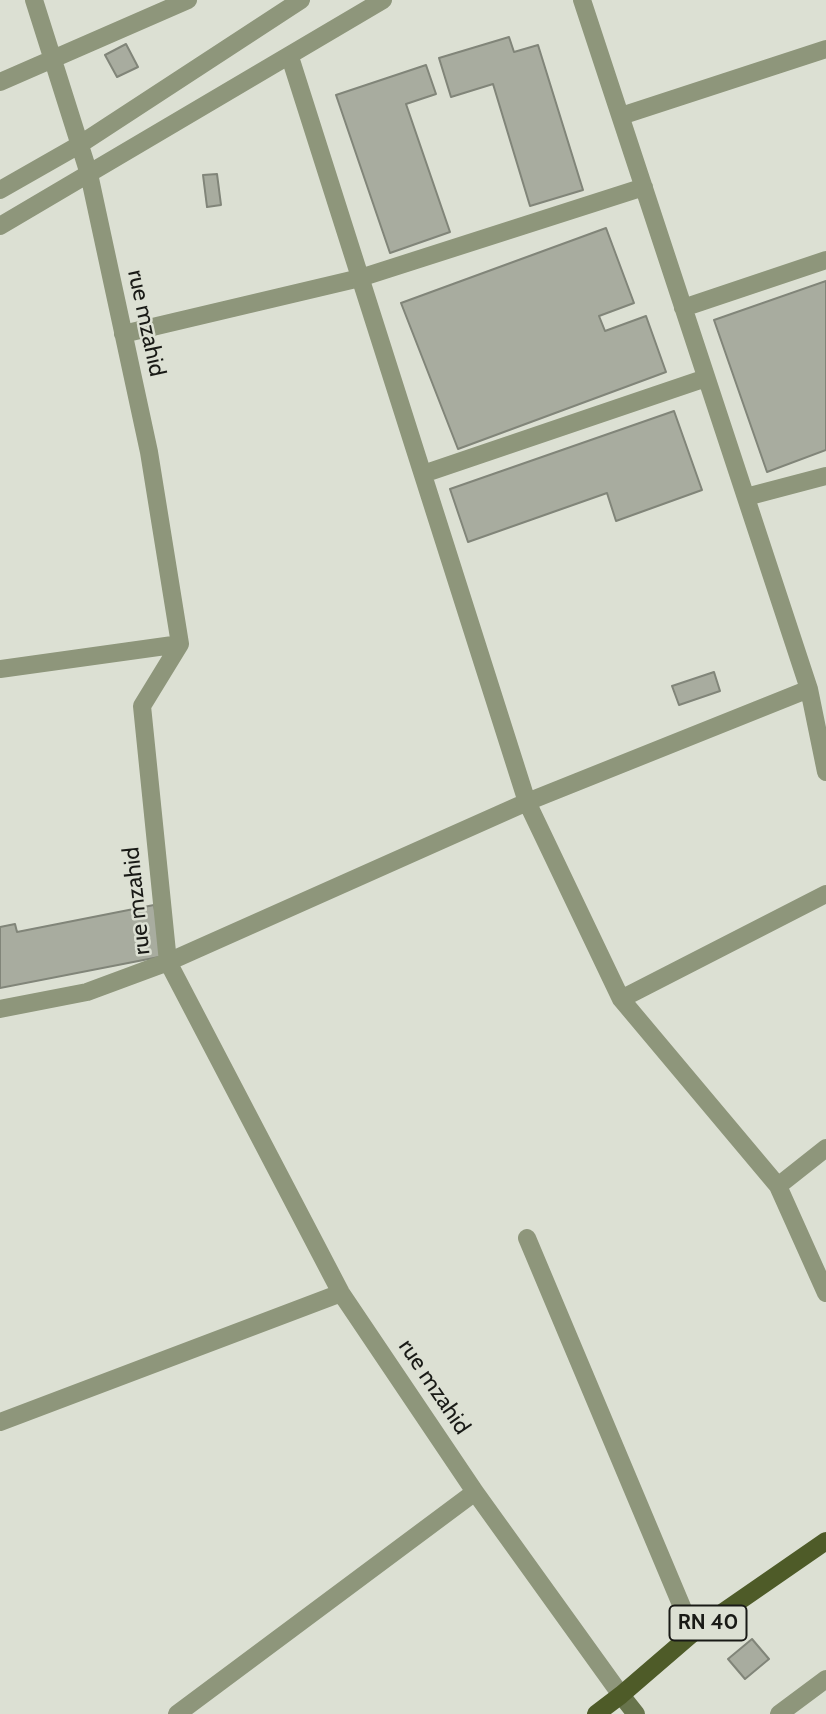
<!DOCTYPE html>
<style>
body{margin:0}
canvas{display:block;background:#dce0d3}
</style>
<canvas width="826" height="1714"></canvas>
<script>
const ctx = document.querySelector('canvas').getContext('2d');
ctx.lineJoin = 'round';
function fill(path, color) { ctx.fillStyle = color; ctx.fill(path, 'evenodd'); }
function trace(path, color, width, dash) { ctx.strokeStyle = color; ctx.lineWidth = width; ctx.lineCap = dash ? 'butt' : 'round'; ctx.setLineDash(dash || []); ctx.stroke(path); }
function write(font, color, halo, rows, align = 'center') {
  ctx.font = font + ' Cabin,sans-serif'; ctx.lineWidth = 5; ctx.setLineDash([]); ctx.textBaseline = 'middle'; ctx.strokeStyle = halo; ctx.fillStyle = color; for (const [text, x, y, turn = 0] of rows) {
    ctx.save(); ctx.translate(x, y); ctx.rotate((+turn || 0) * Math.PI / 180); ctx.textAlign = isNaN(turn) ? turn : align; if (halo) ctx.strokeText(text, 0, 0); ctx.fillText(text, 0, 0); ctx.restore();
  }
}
const building = new Path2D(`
 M509,37L514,52L538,45L583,190L530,206L493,84L451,97L439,58Z
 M126,44L138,67L117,77L105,55Z
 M426,65L436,94L406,104L450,232L390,253L336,95Z
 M217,174L221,205L207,207L203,175Z
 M606,228L634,303L599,316L605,331L646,316L666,372L458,449L401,303Z
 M826,281V450L767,472L714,320Z
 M674,411L702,490L616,521L607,493L468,542L450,489Z
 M714,672L720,691L679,705L672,686Z
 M154,905L164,956L0,988V927L15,924L17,932Z
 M752,1639L769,1659L745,1679L728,1659Z`);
fill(building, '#a8ac9f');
trace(building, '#818579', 2);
trace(new Path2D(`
 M34,0L89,174L149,452L180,644L142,706L168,962L341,1293L475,1492L621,1695
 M582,0L809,689L826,772
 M290,57L527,802L621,999L778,1186L826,1293
 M0,82L188,0
 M621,116L826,49
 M0,190L79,145L301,0
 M0,226L383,0
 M683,308L826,260
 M123,334L360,278L644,187
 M423,474L706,378
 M746,497L826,476
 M0,669L180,644
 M621,999L826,894
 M0,1009L87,992L168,962L527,802L809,689
 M778,1186L826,1148
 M527,1238L693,1633
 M0,1422L341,1293
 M177,1714L475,1492
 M779,1714L826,1679`), '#8e967b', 18);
trace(new Path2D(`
 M621,1695L636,1714`), '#68744c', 18);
trace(new Path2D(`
 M596,1714L621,1695L693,1633L826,1541`), '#4e5b28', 18);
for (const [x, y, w] of [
 [708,1623,77]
]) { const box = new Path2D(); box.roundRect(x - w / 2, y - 17.5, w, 35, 5); ctx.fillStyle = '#dce0d3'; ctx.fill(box); trace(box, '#191a16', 2); }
write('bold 21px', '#191a16', null, [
 ["RN 40",708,1623]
]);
write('23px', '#191a16', '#dce0d3', [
 ["rue mzahid",146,323,78],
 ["rue mzahid",137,901,-96],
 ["rue mzahid",434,1387,56]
]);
</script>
